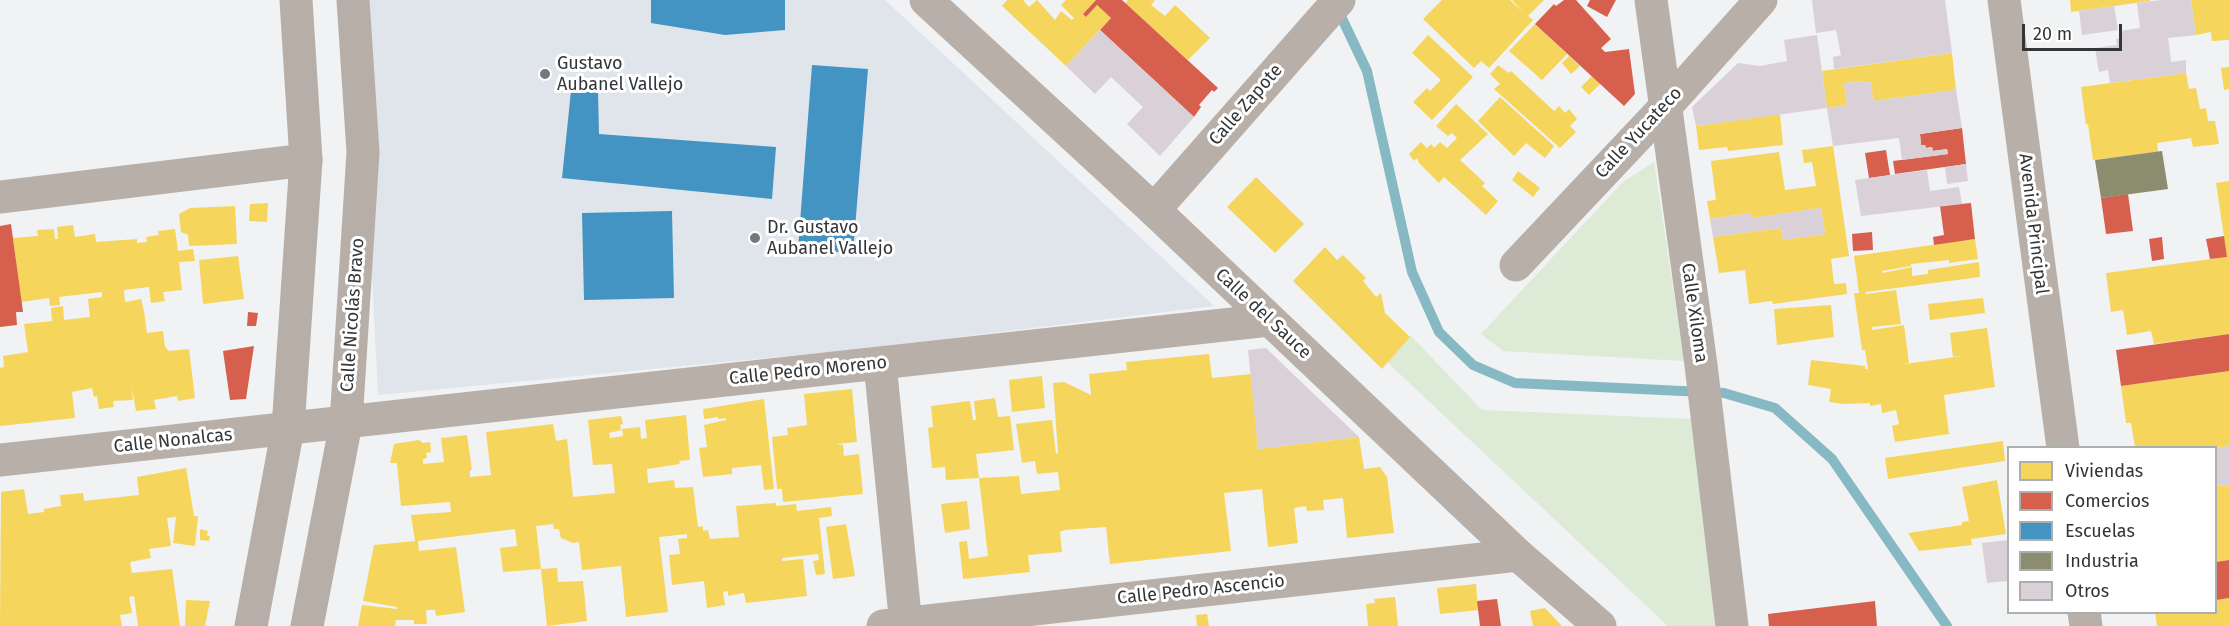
<!DOCTYPE html>
<meta charset="utf-8">
<style>
body{margin:0}
#map{position:relative;width:2229px;height:626px;overflow:hidden;background:#f0f2f4;font-family:"Fira Sans",sans-serif}
canvas{display:block}
.legend{position:absolute;left:2007px;top:446px;width:210px;height:168px;box-sizing:border-box;background:#fefffe;border:2px solid #adaeae;margin:0;padding:8px 10px;list-style:none;font-size:18px;color:#343537}
.legend li{display:flex;align-items:center;gap:12px;height:30px}
.legend b{width:30px;border:2px solid #adaeae}
.scale{position:absolute;left:2022px;top:24px;width:100px;height:27px;box-sizing:border-box;border:3px solid #343537;border-top:0;padding-left:8px;font-size:18px;line-height:21px;white-space:nowrap;color:#343537;-webkit-text-stroke:4px #fefffe;paint-order:stroke}
</style>
<div id="map">
<canvas width="2229" height="626"></canvas>
<ul class="legend">
<li><b style="height:16px;background:#f6d55c"></b>Viviendas</li>
<li><b style="height:16px;background:#d6604d"></b>Comercios</li>
<li><b style="height:16px;background:#4393c3"></b>Escuelas</li>
<li><b style="height:16px;background:#8c8c6e"></b>Industria</li>
<li><b style="height:16px;background:#d9d0d8"></b>Otros</li>
</ul>
<div class="scale">20 m</div>
</div>
<script>
const ctx = document.querySelector('canvas').getContext('2d');
ctx.lineJoin = 'round';
function fill(path, color) { ctx.fillStyle = color; ctx.fill(path, 'evenodd'); }
function trace(path, color, width, dash) { ctx.strokeStyle = color; ctx.lineWidth = width; ctx.lineCap = dash ? 'butt' : 'round'; ctx.setLineDash(dash || []); ctx.stroke(path); }
function write(font, color, halo, rows, align = 'center') {
  ctx.font = font + ' "Fira Sans",sans-serif'; ctx.lineWidth = 6; ctx.setLineDash([]); ctx.textBaseline = 'middle'; ctx.strokeStyle = halo; ctx.fillStyle = color; for (const [text, x, y, turn = 0] of rows) {
    ctx.save(); ctx.translate(x, y); ctx.rotate((+turn || 0) * Math.PI / 180); ctx.textAlign = isNaN(turn) ? turn : align; if (halo) ctx.strokeText(text, 0, 0); ctx.fillText(text, 0, 0); ctx.restore();
  }
}
fill(new Path2D(`
 M358,0H885L1214,306L852,350L378,395Z`), '#e0e5eb');
fill(new Path2D(`
 M1654,162L1684,361L1503,351L1481,334L1623,182Z
 M1411,336L1482,410L1692,419L1720,626H1668L1386,361Z`), '#dcead6');
fill(new Path2D(`
 M1007,0H1023L1029,7L1037,0L1055,20L1061,11L1072,20L1074,18L1061,5L1066,0H1096L1083,14L1086,17L1097,5L1111,18L1066,66L1002,6Z
 M1128,0H1155L1151,5L1165,16L1175,5L1210,38L1188,60L1125,3Z
 M1442,0H1510L1524,13L1512,0H1544L1528,16L1533,20L1489,68L1481,61L1474,68L1423,19Z
 M2070,0H2150V1L2071,12Z
 M2191,0H2229V40L2212,41L2211,32L2196,35Z
 M1535,24L1567,54L1542,80L1509,51Z
 M1428,35L1473,77L1432,120L1413,102L1427,88L1430,91L1441,80L1412,53Z
 M1952,53L1956,90L1873,101L1871,82L1865,83V81L1844,83L1847,105L1827,108L1822,71Z
 M1569,56L1580,66L1571,74L1562,63Z
 M1498,65L1509,73L1511,71L1554,111L1559,106L1565,113L1569,109L1577,119L1570,126L1576,132L1560,148L1494,89L1500,84L1490,74Z
 M2229,67V89L2224,90L2221,68Z
 M2186,73L2189,89L2196,88L2200,109L2206,108L2208,121H2215L2219,144L2193,147L2191,138L2157,143L2158,152L2093,160L2088,124L2086,125L2081,87Z
 M1592,76L1600,84L1589,95L1581,87Z
 M1500,97L1554,146L1545,158L1526,143L1514,156L1478,121Z
 M1456,104L1488,134L1460,160L1485,183L1482,186L1498,201L1486,215L1444,177L1439,183L1419,163L1417,158L1414,161L1409,154L1421,142L1427,148L1431,144L1434,148L1440,142L1447,148L1457,138L1452,133L1448,136L1436,126Z
 M1780,114L1783,145L1728,151L1727,147L1699,150L1696,126Z
 M1833,146L1849,256L1831,259L1834,284L1846,283L1847,294L1773,304L1772,301L1749,304L1745,270L1719,273L1713,237L1781,228L1783,240L1825,234L1821,208L1752,218L1751,213L1710,219L1707,201L1716,200L1711,161L1779,152L1785,190L1816,186L1812,162L1804,163L1802,150Z
 M1518,171L1540,188L1533,197L1512,180Z
 M1256,177L1304,224L1275,253L1227,207Z
 M2229,181V334L2154,344L2151,331L2127,335L2123,310L2111,312L2106,273L2227,257L2216,183Z
 M268,203L267,222L249,221L250,204Z
 M235,206L237,244L189,246L188,235L181,232L179,214L190,208Z
 M73,225L75,237L95,234L96,242L137,239V243L147,242L146,237L159,235L158,231L175,229L178,251L193,249L195,261L179,262L182,290L163,292L165,301L151,303L149,287L124,290L125,302L141,299L144,311L147,333L163,331L165,347L169,351L189,349L195,398L178,401L177,396L154,400L156,409L136,411L132,388L133,400L113,401L114,407L99,409L97,396L94,397L92,388L72,392L75,418L0,426V368L4,367L3,356L28,352L24,324L52,321L51,308L63,306L64,320L90,317L88,299L102,297V292L59,297L60,305L50,306L49,298L21,302L13,238L38,236L37,230L54,229L55,239H58L57,227Z
 M1975,239L1978,259L1949,263V260L1911,264V266L1882,271V273L1912,267V276L1928,274V270L1979,262L1980,277L1866,292V294L1896,290L1901,324L1872,327V330L1904,325L1909,363L1898,365L1962,356L1953,357L1950,333L1987,328L1995,387L1944,395L1949,434L1895,442L1892,426L1899,424L1896,410L1882,413L1881,404L1870,406V403L1844,404L1829,402L1831,389L1808,385L1811,360L1865,366V369H1868L1865,350H1862L1854,293H1859L1854,256Z
 M1325,247L1337,260L1343,255L1366,278L1363,281L1376,297L1381,293L1385,313L1410,337L1382,369L1293,281Z
 M238,256L244,299L203,304L199,260Z
 M1983,298L1985,313L1930,320L1928,304Z
 M1831,305L1834,337L1777,345L1774,309Z
 M1209,354L1212,378L1251,374L1258,449L1359,437L1364,469L1380,467L1387,477L1394,533L1347,538L1343,498L1323,500L1324,510L1307,511L1306,506L1294,508L1298,543L1268,547L1262,489L1224,493L1231,551L1110,564L1106,527L1065,530L1060,532L1062,552L1028,555L1030,572L963,579L959,542L967,541L969,559L988,556L979,478L1019,476L1021,494L1060,490L1058,472L1037,474L1035,461L1022,463L1016,424L1052,420L1056,454L1058,453L1053,383L1064,382L1091,395L1089,374L1127,370L1126,362Z
 M2229,371V446L2216,448L2135,447L2131,423H2126L2121,386Z
 M1042,376L1045,408L1012,412L1009,380Z
 M852,389L857,442L836,444L843,445L844,456L859,454L863,494L783,502L782,489H777L772,437L788,435L787,428L807,425L804,394Z
 M995,398L998,417L1010,416L1014,450L976,454L979,478L946,480L945,467L932,468L928,428L933,427L931,406L970,401L973,420H976L974,401Z
 M764,399L774,489L764,490L761,465L732,468V474L703,477L699,448L707,447L704,425L726,420V418L718,419V417L704,419L703,409Z
 M686,415L690,460L679,461L680,464L647,469L648,483L674,480L675,488L693,487L698,527L703,526V531L708,530L710,539L739,537L736,506L776,503V506L796,504L797,511L831,507L832,516L819,518L825,574L816,575L813,561L819,560L818,554L782,558V561L803,559L807,596L746,603L744,593L728,596V591L723,592L725,605L707,608L704,581L672,585L669,555L680,554L678,539L687,538V534L659,537L668,612L626,617L621,566L582,570L579,542L573,543L561,538L559,529H554L553,524L536,526L541,569L503,572L500,548L517,546L515,529L418,541L419,551L456,547L465,612L436,616L435,610H426L427,624H414V620H396L395,626H358L362,605L397,609V607L363,601L374,545L415,541L411,515L451,512L450,502L401,506L397,463H390L394,444L419,440L423,443L430,442L431,452L426,453L427,458L423,459V464L433,463L444,462L441,438L467,435L472,470H470V477L491,475L486,432L553,424L556,441L567,439L573,497L615,493L612,464L593,465L588,420L621,416L623,424L620,425L621,430L609,433L610,438L623,436L622,429L640,427L641,439L647,438L645,420Z
 M2003,441L2005,461L1888,479L1885,458Z
 M186,468L194,516H198L195,546L173,543L176,517L167,518L171,546L149,549L151,558L130,562L132,573L172,569L180,626H138L134,596L129,597L132,613L120,615L122,626H0L1,492L24,489L28,514L44,512V509L61,506L60,495L83,493L84,501L139,495L137,477Z
 M1997,480L2006,534L1971,539L1972,545L1919,551L1908,533L1962,525V522L1969,521L1962,487Z
 M2229,485V560L2216,562V486Z
 M967,501L970,529L945,533L941,504Z
 M846,524L855,576L833,579L826,527Z
 M200,529L208,531L207,536H210L209,541L200,540Z
 M557,568L558,582L583,581L587,621L547,626L541,569Z
 M1476,584L1478,610L1440,614L1437,588Z
 M1395,597L1398,626H1368L1366,604L1375,603L1374,599Z
 M2229,598V626H2157L2155,612H2216V600Z
 M186,600L210,601L205,626H185Z
 M1545,608L1562,626H1533L1530,611Z
 M1207,614L1209,626H1197L1196,615Z`), '#f6d55c');
fill(new Path2D(`
 M1096,0H1122L1218,88L1214,92L1212,90L1199,105L1201,107L1194,117L1100,30L1111,18L1097,5L1086,17L1083,14Z
 M1564,0H1576L1611,39L1601,48L1605,52L1629,49L1635,94L1624,106L1535,24L1554,4L1556,6Z
 M1590,0H1616L1607,17L1587,6Z
 M1962,128L1966,164L1895,174L1893,161L1948,154L1947,149L1933,151L1932,147L1926,148L1925,145H1921L1920,134Z
 M1886,150L1890,175L1869,178L1865,153Z
 M2128,194L2133,231L2106,234L2101,198Z
 M1971,203L1975,239L1934,245L1933,237L1944,235L1940,206Z
 M11,224L23,312H16L17,325L0,327V226Z
 M1872,232L1873,250L1853,251L1852,234Z
 M2224,236L2227,257L2210,259L2206,239Z
 M2162,237L2164,259L2152,261L2149,239Z
 M248,312L258,313L256,326H247Z
 M2229,334V371L2121,386L2116,350Z
 M254,346L246,399L230,400L223,351Z
 M2229,560V598L2216,600V562Z
 M1497,599L1501,626H1480L1477,601Z
 M1875,601L1877,626H1769L1768,614Z`), '#d6604d');
fill(new Path2D(`
 M651,0H785V30L725,35L651,23Z
 M812,65L868,69L853,253L798,249Z
 M571,91L598,92L599,134L776,147L772,199L562,178Z
 M672,211L674,298L584,300L582,213Z`), '#4393c3');
fill(new Path2D(`
 M2162,151L2168,189L2101,198L2095,160Z`), '#8c8c6e');
trace(new Path2D(`
 M1337,8L1367,71L1412,272L1439,332L1473,365L1515,383L1724,393L1775,408L1832,459L1947,626`), '#86b9c4', 10);
fill(new Path2D(`
 M1812,0H1945L1952,53L1834,69L1833,57L1841,55L1836,30L1816,33Z
 M2161,0H2191L2196,35L2168,38L2171,62L2186,60V73L2110,83L2108,70L2099,72L2095,48L2117,45L2116,39L2121,38L2120,31L2140,28L2137,3Z
 M2114,6L2118,30L2082,35L2079,11Z
 M1100,30L1194,117L1160,156L1127,124L1143,107L1111,77L1095,94L1066,66Z
 M1817,35L1827,108L1696,126L1692,107L1738,63L1760,66L1787,61L1784,40Z
 M1865,81V83L1871,82L1873,101L1956,90L1962,128L1920,134L1921,145H1925L1926,148L1932,147L1933,151L1947,149L1948,154L1902,160L1899,138L1833,146L1827,108L1847,105L1844,83Z
 M1966,164L1968,181L1947,184L1945,167Z
 M1927,170L1930,191L1959,187L1962,204L1861,216L1855,180Z
 M1821,208L1825,234L1783,240L1781,228L1713,237L1710,219L1751,213L1752,218Z
 M1266,348L1294,375L1359,437L1258,449L1248,350Z
 M2229,446V485L2216,486V448Z
 M2008,540V581L1987,583L1982,543Z`), '#d9d0d8');
trace(new Path2D(`
 M1651,0L1701,365L1732,626
 M0,197L306,160
 M1154,210L1339,0
 M1516,265L1667,105L1761,0
 M880,363L906,626
 M0,460L1269,320
 M883,626L1518,555`), '#b9afa9', 33);
trace(new Path2D(`
 M926,0L1154,210L1518,555L1600,626
 M2004,0L2063,448
 M2084,612L2086,626`), '#b9afa9', 33);
trace(new Path2D(`
 M251,626L288,428L306,160L296,0
 M307,626L346,423L363,152L353,0`), '#b8aea8', 33);
for (const [x, y, r, color] of [
 [545,74,6,"#767779"],
 [755,238,6,"#767779"]
]) { const dot = new Path2D(); dot.arc(x, y, r, 0, 2 * Math.PI); ctx.fillStyle = color; ctx.fill(dot); trace(dot, '#fefffe', 2); }
write('18px', '#343537', '#fefffe', [
 ["Gustavo",557,64],
 ["Aubanel Vallejo",557,85],
 ["Dr. Gustavo",767,228],
 ["Aubanel Vallejo",767,249]
], 'left');
write('18px', '#343537', '#fefffe', [
 ["Calle Zapote",1246,105,-49],
 ["Calle Yucateco",1639,133,-47],
 ["Avenida Principal",2033,224,83],
 ["Calle Xiloma",1694,313,82],
 ["Calle del Sauce",1263,314,43],
 ["Calle Nicolás Bravo",353,315,-86],
 ["Calle Pedro Moreno",808,371,-6],
 ["Calle Nonalcas",173,441,-6],
 ["Calle Pedro Ascencio",1201,590,-6]
]);
</script>
